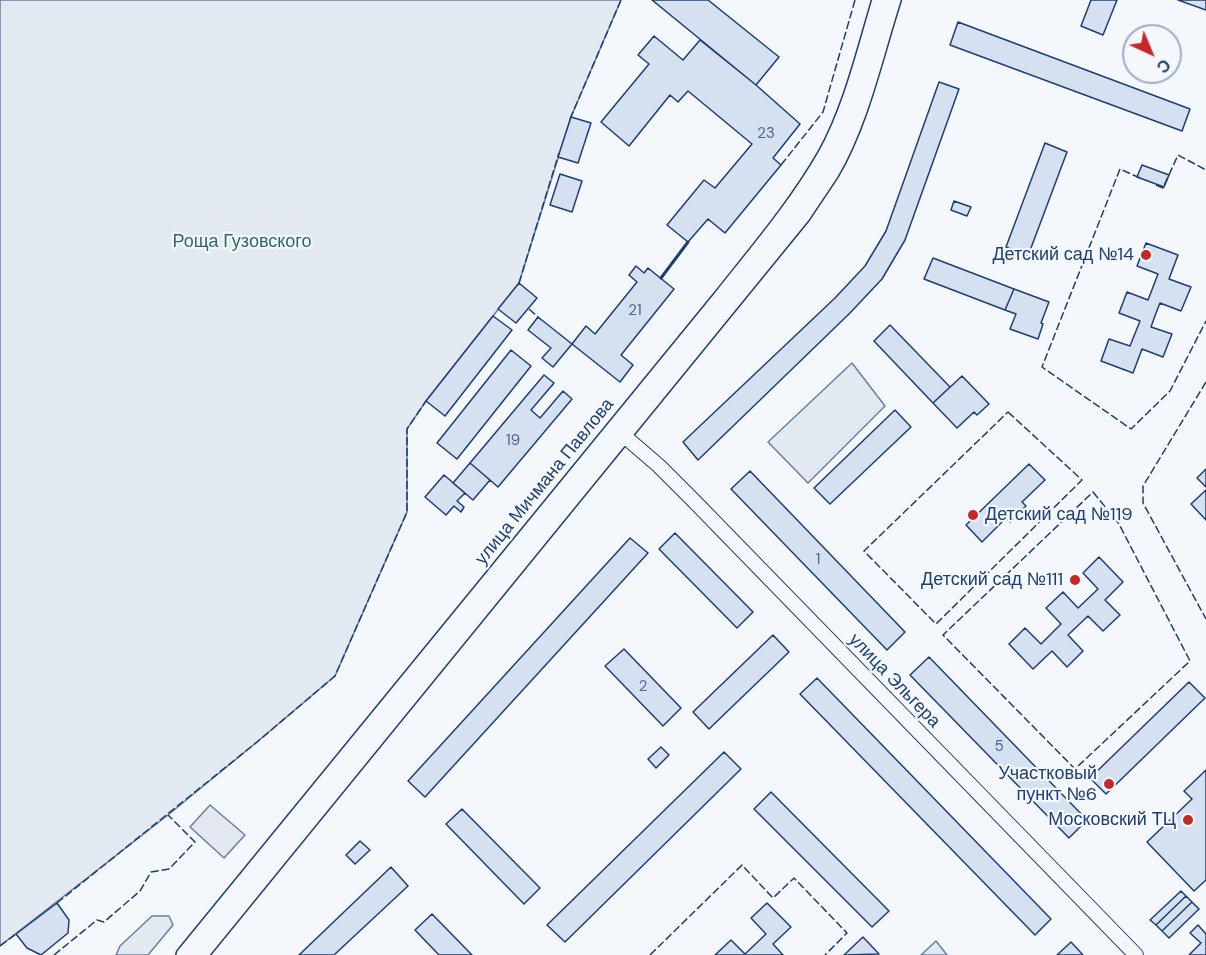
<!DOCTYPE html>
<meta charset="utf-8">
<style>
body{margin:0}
#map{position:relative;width:1206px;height:955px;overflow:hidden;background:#f4f7fb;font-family:"DM Sans",sans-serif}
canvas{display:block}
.north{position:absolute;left:1122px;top:24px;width:60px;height:60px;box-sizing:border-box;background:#f4f7fb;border:2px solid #9eadc5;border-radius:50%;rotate:136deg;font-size:16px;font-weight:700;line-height:24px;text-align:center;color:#1d3f73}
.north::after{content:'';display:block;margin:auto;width:21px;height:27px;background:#c62828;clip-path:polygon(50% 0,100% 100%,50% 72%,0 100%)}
</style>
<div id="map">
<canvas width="1206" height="955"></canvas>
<div class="north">С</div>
</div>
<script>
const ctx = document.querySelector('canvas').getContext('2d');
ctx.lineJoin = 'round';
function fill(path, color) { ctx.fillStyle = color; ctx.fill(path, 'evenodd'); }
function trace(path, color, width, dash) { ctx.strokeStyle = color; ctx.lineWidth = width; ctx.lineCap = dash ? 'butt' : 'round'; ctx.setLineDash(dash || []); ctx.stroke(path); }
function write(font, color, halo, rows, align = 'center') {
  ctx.font = font + ' "DM Sans",sans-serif'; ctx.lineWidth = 4.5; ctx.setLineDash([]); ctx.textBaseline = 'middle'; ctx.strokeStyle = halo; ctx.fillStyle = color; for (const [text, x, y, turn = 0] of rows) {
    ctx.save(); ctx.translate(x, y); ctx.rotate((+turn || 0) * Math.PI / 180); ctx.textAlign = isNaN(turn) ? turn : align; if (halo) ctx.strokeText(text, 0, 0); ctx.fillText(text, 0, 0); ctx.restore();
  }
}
const green = new Path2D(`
 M0,0H621L571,117L519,283L426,401L407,429V512L335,676L257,742L168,815L0,946Z
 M852,363L885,406L808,483L768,442Z
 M152,916H169L173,925L148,955H116L120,946Z
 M936,941L947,955H921Z`);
fill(green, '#e3e9f0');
trace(green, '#687fa3', 1.5);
const parking = new Path2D(`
 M210,805L245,835L224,858L190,827Z`);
fill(parking, '#e3e8f0');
trace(parking, '#687fa3', 1.5);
const building = new Path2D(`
 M652,0H708L779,57L756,85Z
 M1091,0H1117L1103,35L1081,26Z
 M1178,0H1206V10Z
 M958,22L1190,109L1182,131L950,45Z
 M654,36L683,60L700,40L756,85L800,124L773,158L781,165L725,233L708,219L688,242L667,225L704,180L715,188L752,144L688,91L678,102L670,95L629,146L601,122L649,64L638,55Z
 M939,82L959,89L905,240L882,279L850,313L698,460L683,442L835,298L865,266L886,231Z
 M571,117L591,123L578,163L558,157Z
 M1045,143L1067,152L1028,256L1006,247Z
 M1142,165L1169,175L1164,187L1137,177Z
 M560,174L582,181L572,212L550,205Z
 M954,201L971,207L967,216L951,210Z
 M1146,243L1178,255L1169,279L1191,287L1181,311L1160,303L1156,313L1151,327L1172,334L1163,357L1142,349L1133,373L1101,361L1109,339L1130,346L1140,321L1119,313L1127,292L1148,300L1158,274L1137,266Z
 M933,258L1014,289L1005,310L924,279Z
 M636,266L644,273L648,268L674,289L621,355L633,365L620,382L572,344L586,326L595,334L637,282L629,275Z
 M519,283L537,298L516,323L498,309Z
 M1014,289L1049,302L1041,323L1043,324L1038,339L1010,329L1016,314L1005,310Z
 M493,316L512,330L445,416L426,401Z
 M538,317L572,344L553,367L542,358L551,348L528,330Z
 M890,325L950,387L933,403L874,341Z
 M511,350L531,366L457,459L437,443Z
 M544,375L554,383L531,410L540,418L563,391L572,399L498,487L470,463Z
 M962,376L989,404L977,415L974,412L957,428L933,403Z
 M895,410L911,427L830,504L814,488Z
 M470,463L490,480L473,500L453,483Z
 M1029,464L1045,480L1022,502L1026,506L1010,522L1006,518L982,542L966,525Z
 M1206,469V487L1197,478Z
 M750,471L905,632L887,650L731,489Z
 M444,475L465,493L457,501L464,507L461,512L454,506L446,515L425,497Z
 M1206,490V520L1191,504Z
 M675,533L753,612L737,628L659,549Z
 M630,538L648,553L425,797L408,781Z
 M1099,557L1123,582L1105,600L1120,615L1103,631L1088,616L1068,635L1083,651L1067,667L1052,651L1033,669L1009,644L1025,628L1041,644L1061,624L1046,608L1063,592L1078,608L1098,589L1083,573Z
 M773,635L789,652L709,729L693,712Z
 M624,649L681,708L663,726L605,666Z
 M929,657L1087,820L1069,838L910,675Z
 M817,678L1051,919L1035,935L800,694Z
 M1189,682L1205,698L1106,794L1090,778Z
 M661,747L669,755L656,768L648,759Z
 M724,752L741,769L565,942L547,925Z
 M1206,770V880L1194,891L1147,842L1192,799L1184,791Z
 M771,792L889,911L872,927L754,809Z
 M462,809L540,888L524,904L446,824Z
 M360,841L370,850L355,864L346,855Z
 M391,867L408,886L334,955H299Z
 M1181,891L1186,896L1156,925L1150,920Z
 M1186,896L1192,902L1162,931L1156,925Z
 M1192,902L1199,909L1169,938L1162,931Z
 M57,903L69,920L68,933L41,955L27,948L16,934Z
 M767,903L791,927L773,944L783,955H715L731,940L745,954L766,934L751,918Z
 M432,914L472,955H439L415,930Z
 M1198,925L1206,934V955H1189L1201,943L1190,933Z
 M863,937L879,954L844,955Z
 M1071,942L1083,955H1057Z`);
fill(building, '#d5e0f0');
trace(building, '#1d3f73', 1.5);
const tertiary = new Path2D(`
 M623,435L659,466L694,501L1136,955`);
const secondary = new Path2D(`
 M184,955L719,300C756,253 795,208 825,156C851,110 865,50 880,0
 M200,955L803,215C812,201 822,187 831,173C861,122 875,56 893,0`);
trace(tertiary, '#1d3f73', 16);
trace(secondary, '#1d3f73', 18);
trace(tertiary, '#f4f7fb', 14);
trace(secondary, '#f4f7fb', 15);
trace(new Path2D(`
 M570,119L621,0
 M781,165L823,112L855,0
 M1140,178L1120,169L1042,367L1131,429L1170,391L1206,321
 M1156,185L1163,188L1178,155L1206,170
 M519,283L559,153
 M529,309L538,317
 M1206,382L1143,486V503L1206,619
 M1008,412L1082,480L936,624L864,551Z
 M1093,492L1119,524L1190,661L1075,769L943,635Z
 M57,903L257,742L335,676L407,512V429L426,401
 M0,946L16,934
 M54,955L97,920L104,922L140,891L151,872L169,869L195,842L168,815
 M650,955L742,865L773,898L794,878L847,933L825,955`), '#1d3f73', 1.5, [8, 3]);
trace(new Path2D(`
 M661,278L688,242`), '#1d3f73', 3);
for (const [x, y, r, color] of [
 [1146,255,6,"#c62828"],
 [973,515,6,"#c62828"],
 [1075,580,6,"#c62828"],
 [1109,784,6,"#c62828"],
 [1188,820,6,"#c62828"]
]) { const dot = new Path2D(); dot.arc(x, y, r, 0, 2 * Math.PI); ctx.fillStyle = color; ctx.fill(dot); trace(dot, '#f4f7fb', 2); }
write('15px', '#4b6792', null, [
 ["23",766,134],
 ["21",635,311],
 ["19",513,441],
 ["1",818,560],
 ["2",643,687],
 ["5",999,747]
]);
write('18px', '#2c6c60', '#f4f7fb', [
 ["Роща Гузовского",242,242]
]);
write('18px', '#1d3f73', '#f4f7fb', [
 ["Детский сад №14",1134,255],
 ["Детский сад №119",985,515,"left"],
 ["Детский сад №111",1063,580],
 ["Участковый",1097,774],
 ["пункт №6",1097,795],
 ["Московский ТЦ",1176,820]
], 'right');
write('18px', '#1d3f73', '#f4f7fb', [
 ["улица Мичмана Павлова",545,482,-51],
 ["улица Эльгера",894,681,46]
]);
</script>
